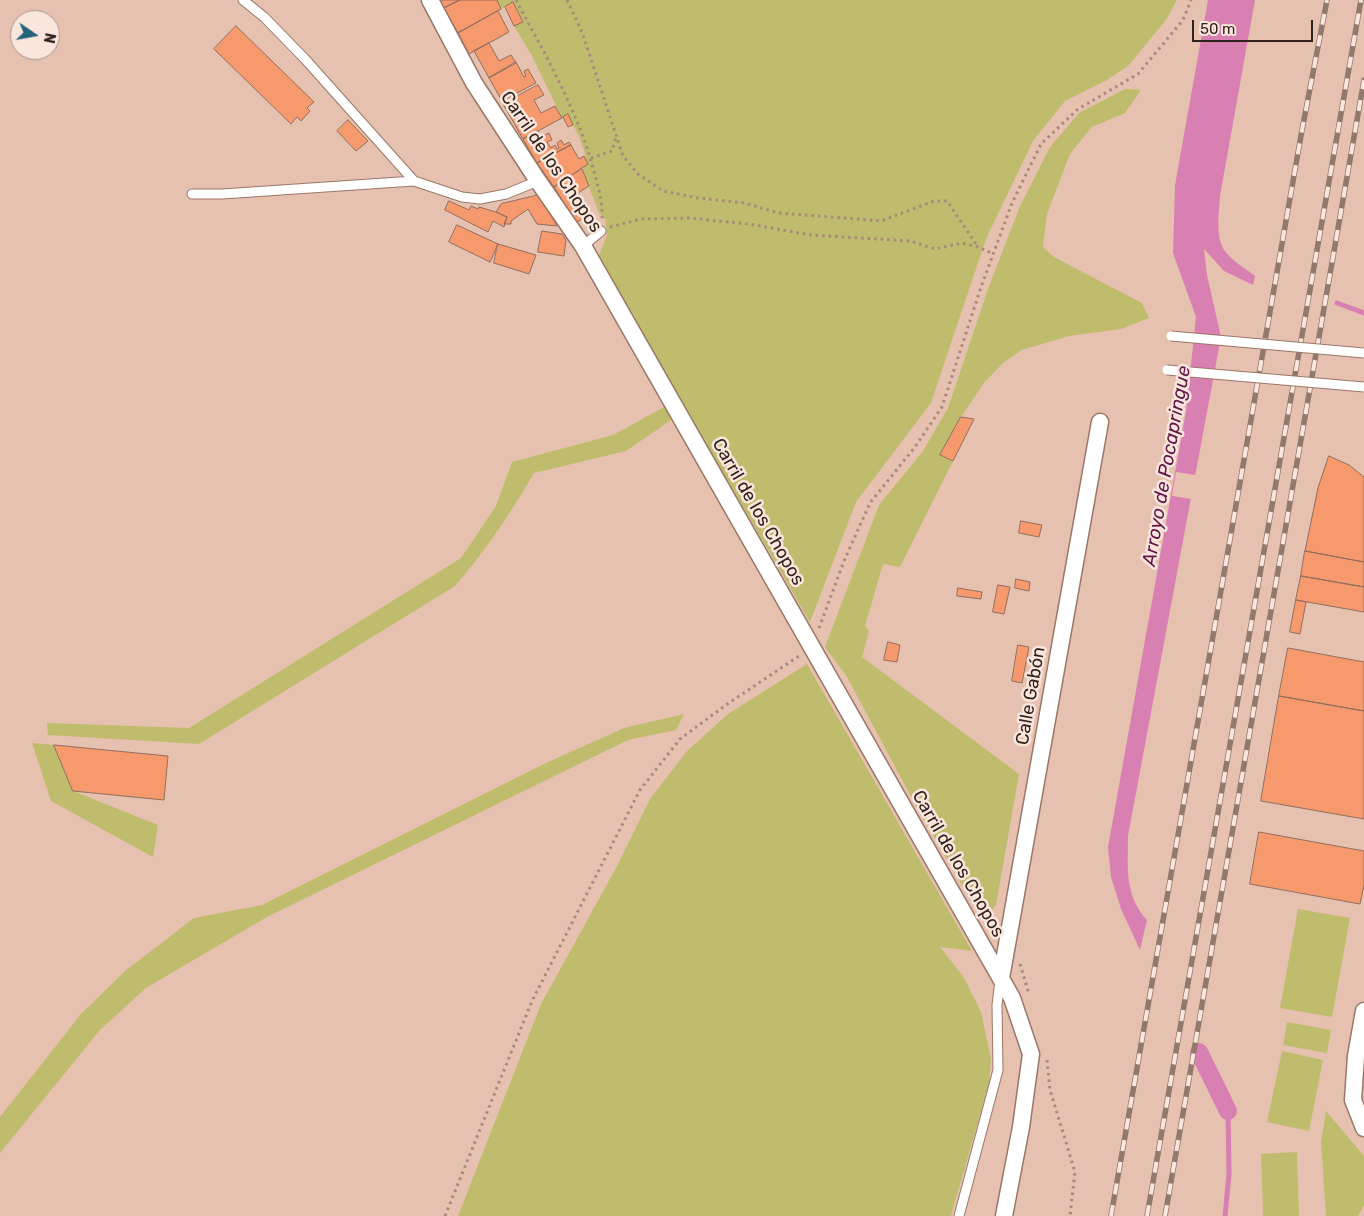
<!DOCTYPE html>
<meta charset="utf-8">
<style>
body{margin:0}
#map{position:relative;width:1364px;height:1216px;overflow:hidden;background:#e7c1af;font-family:Rubik,sans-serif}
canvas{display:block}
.north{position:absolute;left:10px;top:10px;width:50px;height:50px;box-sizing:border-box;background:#fae6dd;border:1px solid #a9978f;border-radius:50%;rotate:102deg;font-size:14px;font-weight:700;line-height:20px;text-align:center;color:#2f211b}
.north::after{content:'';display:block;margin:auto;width:18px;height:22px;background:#26647a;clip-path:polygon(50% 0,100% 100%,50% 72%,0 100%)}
.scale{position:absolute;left:1192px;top:20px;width:121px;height:22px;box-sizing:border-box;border:2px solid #2f211b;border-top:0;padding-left:6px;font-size:15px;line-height:18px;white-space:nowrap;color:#2f211b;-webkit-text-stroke:4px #fae6dd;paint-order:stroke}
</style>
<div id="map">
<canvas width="1364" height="1216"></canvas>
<div class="north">N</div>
<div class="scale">50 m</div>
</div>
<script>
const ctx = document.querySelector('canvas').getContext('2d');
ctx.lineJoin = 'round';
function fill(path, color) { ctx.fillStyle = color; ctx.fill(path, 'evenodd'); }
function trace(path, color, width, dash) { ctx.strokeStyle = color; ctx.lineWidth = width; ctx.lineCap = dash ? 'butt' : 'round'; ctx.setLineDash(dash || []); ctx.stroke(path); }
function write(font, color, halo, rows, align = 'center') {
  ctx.font = font + ' Rubik,sans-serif'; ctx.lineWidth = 5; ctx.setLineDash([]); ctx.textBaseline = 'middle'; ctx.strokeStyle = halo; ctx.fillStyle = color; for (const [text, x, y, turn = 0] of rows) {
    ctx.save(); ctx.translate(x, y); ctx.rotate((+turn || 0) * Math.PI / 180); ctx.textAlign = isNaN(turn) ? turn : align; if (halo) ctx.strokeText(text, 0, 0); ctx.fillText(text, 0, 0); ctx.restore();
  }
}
fill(new Path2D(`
 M497,0H1177L1166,20L1128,66L1107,80L1065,101L1033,141L986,239L931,403L856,502L810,622L598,258L607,235L605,219L599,213L582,169L588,164C585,157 585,152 582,145C579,134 573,125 568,115L562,118L531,54L514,26L523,22L512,3L501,9Z
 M1125,89L1141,90L1125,113L1092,127L1070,154L1047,214L1043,247L1054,257L1142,303L1149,318L1121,329L1069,336L1022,350L1003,363L984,383L961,417L941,455L953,461L900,567L883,564L865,626L869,631L862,657L1019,774L996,905L984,922L918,810L847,677L825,647L879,505L923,451L948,408L988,289L1020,206L1050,147L1079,113Z
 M666,406L674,418L626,451L534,473C511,513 485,551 455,586L199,744L48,735L47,723L189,728L461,558L496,506L512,462L613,435Z
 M807,664L972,951L940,947L963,976L981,1012L991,1059L989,1083L951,1216H458L541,1004L616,868L650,799L687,751L728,714Z
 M684,714L676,730L628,740L267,917L146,988L100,1030L0,1153V1117L81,1014L125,971L194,918L262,905L548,762L624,728Z
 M32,743L54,745L73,791L158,825L153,857L51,801Z
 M1298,909L1350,918L1332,1017L1280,1008Z
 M1287,1022L1331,1030L1327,1053L1283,1045Z
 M1282,1051L1323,1060L1309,1131L1267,1122Z
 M1326,1111L1364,1156V1205L1358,1216H1326L1321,1142Z
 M1297,1152L1299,1216H1263L1261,1154Z`), '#c0bc6e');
fill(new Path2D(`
 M1208,0H1255L1220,196C1219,212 1215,238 1225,251C1232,261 1245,268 1255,276L1253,285L1224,271L1204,249L1207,275L1221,337L1128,836C1128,867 1124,895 1147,920L1140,950L1121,909L1111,877L1108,847L1186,411L1196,317L1173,253L1175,185Z`), '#d980b2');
fill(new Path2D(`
 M1176,472L1196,475L1192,499L1172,496Z`), '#e7c1af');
trace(new Path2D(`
 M1337,303L1364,313
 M1225,1216L1229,1174L1228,1111`), '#d980b2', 5);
trace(new Path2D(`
 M1199,1052L1228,1111`), '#d980b2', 18);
const building = new Path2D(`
 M440,0H460L444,8Z
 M460,0H497L501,9L458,33L444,8Z
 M513,2L523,22L514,26L505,7Z
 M498,11L509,32L469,54L458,33Z
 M236,26L314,102L307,108L310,111L301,121L297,117L291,124L214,49Z
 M489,43L499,61L511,55L516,63L489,78L474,51Z
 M516,62L524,77L526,76L524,71L528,69L536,83L502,101L489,78Z
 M538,85L544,95L534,100L541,113L555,106L562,118L523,139L503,104Z
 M568,114L573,125L568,127L563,117Z
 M348,120L368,141L356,151L337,131Z
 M538,131L541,137L549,133L552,140L547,142L551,148L555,145L557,149L559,148L557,143L561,140L564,145L569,142L571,145L537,163L523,139Z
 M571,145L579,159L584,156L588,164L554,187L537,163Z
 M582,169L589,186L578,193L586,207L581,210L585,217L576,223L554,187Z
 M539,195L557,226L537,224L528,209L511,221V224H504L507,217L496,212L501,204Z
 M449,201L469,210L471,206L478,209L479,207L496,212L507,217L504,227L493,221L488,232L445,210Z
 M457,225L498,244L490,262L449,242Z
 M542,231L562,234L566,240L564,256L538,252Z
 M498,244L536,255L529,274L494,263Z
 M961,417L974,419L953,461L940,455Z
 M1329,456L1349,465L1364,477V562L1305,551L1318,488Z
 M1021,521L1042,525L1039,537L1019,533Z
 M1305,551L1364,562V587L1301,576Z
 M1301,576L1364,587V612L1296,600Z
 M1016,579L1030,582L1029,591L1015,588Z
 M998,585L1010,587L1004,614L993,612Z
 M958,588L982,592L981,599L957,596Z
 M1296,600L1306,602L1300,634L1290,632Z
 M888,642L900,645L897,662L884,660Z
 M1018,645L1029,647L1022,683L1012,681Z
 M1288,648L1364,662V711L1279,696Z
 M1279,696L1364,711V819L1261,801Z
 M54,745L168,756L164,800L73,791Z
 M1259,832L1364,851V885L1360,904L1250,884Z`);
fill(building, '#f6996d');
trace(building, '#916e5e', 1);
const service = new Path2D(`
 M243,0L264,17L305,59L414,181
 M192,194H222L414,181L462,197L480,199L506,194L538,181
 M583,246L601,231
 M959,1216L998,1070L997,1005L1000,980`);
const minor = new Path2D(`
 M430,0L474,83L538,181L583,246L1012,998L1031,1054L1021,1127L1004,1216
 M1001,978L1100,422
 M1364,1011L1356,1056L1353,1100L1364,1128`);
trace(service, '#9a7767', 11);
trace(minor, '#9a7767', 19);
trace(new Path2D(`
 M516,0C546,56 579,113 595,175C599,190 603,204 602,220
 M567,0L582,32L623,156L638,174L663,191L698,198L744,203L779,213L881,221L934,201H947L978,247
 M591,158L612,151L616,137
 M610,227L641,219L689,218L749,224L811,235L910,241L935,249L962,243L978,247L994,254
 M819,628L844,561L870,503L915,447L942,407L981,287L1012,203L1041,144L1078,109L1138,74L1183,20L1191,0
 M1020,964L1029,994
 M1047,1060L1050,1090L1075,1172L1070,1216
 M445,1216L532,1001L640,790L680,739L726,705L799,656`), '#a78a7c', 3, [2.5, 4]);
trace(service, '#fff', 9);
trace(minor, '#fff', 16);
const rail = new Path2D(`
 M1111,1216L1302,130L1327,0
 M1147,1216L1361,0
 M1165,1216L1364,80`);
trace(rail, '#93786c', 5.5);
trace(rail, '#fae6dd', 4, [11]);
const serviceBridge = new Path2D(`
 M1171,336L1364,353
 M1167,370L1364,387`);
trace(serviceBridge, '#9a7767', 11, []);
trace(serviceBridge, '#fff', 9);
write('18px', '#2f211b', '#fae6dd', [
 ["Carril de los Chopos",551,162,56],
 ["Carril de los Chopos",758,512,60],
 ["Calle Gabón",1031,696,-80],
 ["Carril de los Chopos",958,864,60]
]);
write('italic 19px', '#631447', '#fae6dd', [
 ["Arroyo de Pocapringue",1167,466,-80]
]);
</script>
